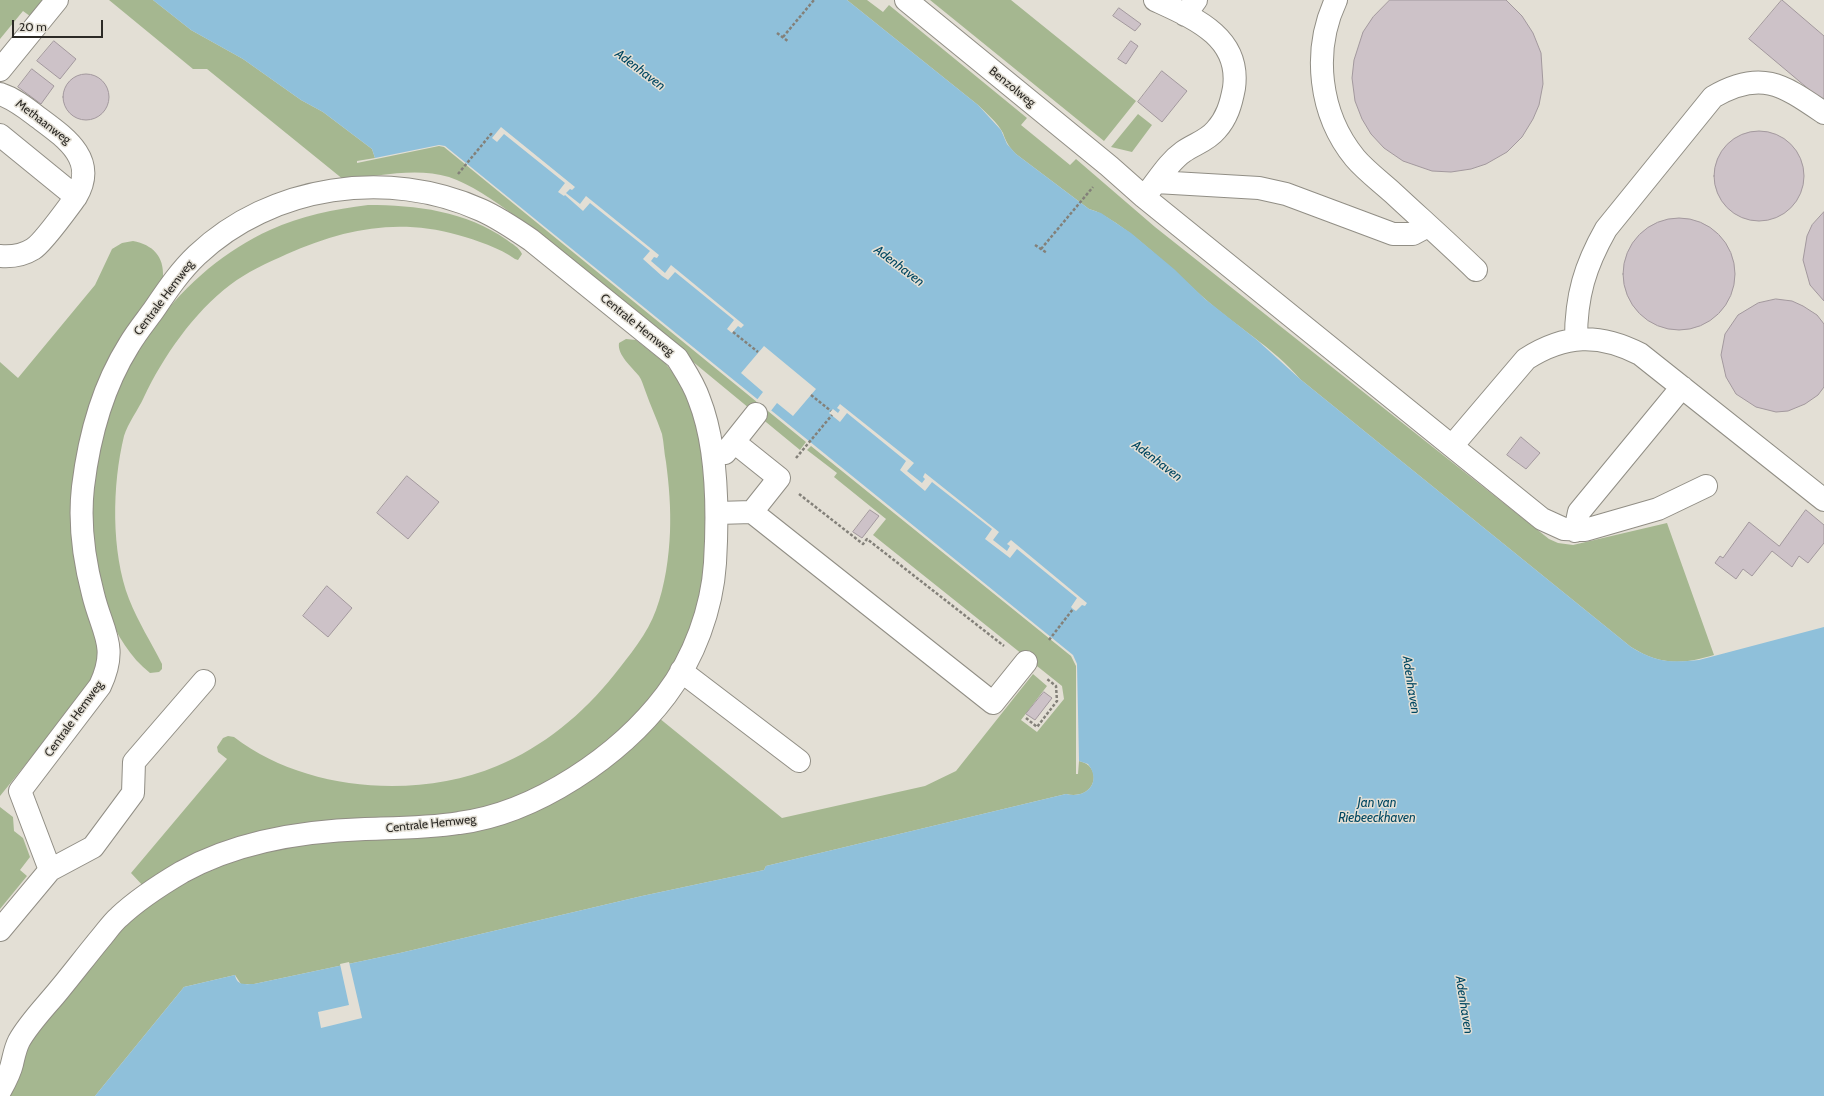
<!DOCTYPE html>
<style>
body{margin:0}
#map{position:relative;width:1824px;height:1096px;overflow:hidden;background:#e3dfd5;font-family:Cabin,sans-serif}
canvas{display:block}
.scale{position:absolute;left:12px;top:20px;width:91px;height:18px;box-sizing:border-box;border:2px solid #2c2a26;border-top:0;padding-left:5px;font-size:12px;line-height:14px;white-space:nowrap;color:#2c2a26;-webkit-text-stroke:3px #e3dfd5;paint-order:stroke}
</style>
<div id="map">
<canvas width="1824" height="1096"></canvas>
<div class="scale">20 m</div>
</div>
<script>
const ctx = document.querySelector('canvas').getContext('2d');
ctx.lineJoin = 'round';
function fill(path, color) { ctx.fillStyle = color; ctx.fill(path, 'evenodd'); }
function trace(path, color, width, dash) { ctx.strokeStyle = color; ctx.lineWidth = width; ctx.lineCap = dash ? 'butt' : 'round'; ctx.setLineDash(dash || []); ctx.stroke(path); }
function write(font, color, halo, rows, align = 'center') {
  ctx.font = font + ' Cabin,sans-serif'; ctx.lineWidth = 3; ctx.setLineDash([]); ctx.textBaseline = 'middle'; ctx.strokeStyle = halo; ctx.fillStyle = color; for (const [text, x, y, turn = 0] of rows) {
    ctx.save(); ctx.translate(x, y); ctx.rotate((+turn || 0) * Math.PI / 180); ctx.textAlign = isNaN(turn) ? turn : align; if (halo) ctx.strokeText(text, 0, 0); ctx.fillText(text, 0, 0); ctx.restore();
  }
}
fill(new Path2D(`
 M0,0H49L34,19L23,11L0,39Z
 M109,0H153L191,30L243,59L301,100L323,112L372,149L375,158L357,161V163L439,146L444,147L806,442L800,450C725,389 652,327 578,267C544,239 490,191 449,177C416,167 378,176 344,180L207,69H193Z
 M847,0H867L883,12L889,5L1027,118L1021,125L1070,165L1076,159L1155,227L1549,539L1558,543L1573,545L1667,523L1714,655C1681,665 1660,665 1631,647L1300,379C1274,348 1234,325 1204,298C1175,273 1148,245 1116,223C1106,217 1100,212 1089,209L1016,154C1009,147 1006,142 1003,133C998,123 986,113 978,105Z
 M930,0H1011L1136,101L1104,141Z
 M1138,114L1152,125L1132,152L1111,147Z
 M368,205C416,205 466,211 507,240C512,244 519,247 522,254L518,260L515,259C500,248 476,240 458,235C397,218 344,229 287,254C267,263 247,272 230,285C194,312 163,357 144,397C138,410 128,423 124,436C112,485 111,552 129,599C138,622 151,642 162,664V669L159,672L150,673C111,642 94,583 93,534C92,509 92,483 96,458C112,364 183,269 270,230C301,216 334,209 368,205Z
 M133,241C153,245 164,256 163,277L86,418L99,644L98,665L85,691L0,796V362L18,378L95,285L112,249L122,243Z
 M626,339L636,340L665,363L679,380L688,397L693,414L701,443L705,471L706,559L699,602L684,645L674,664L661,685L638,715L585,762L524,797L466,813L341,823L145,888L131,873L227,759L218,752L217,747L223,738L228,736L234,737C304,791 416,800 497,766C543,747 583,714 614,675C629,656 648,633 656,610C665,586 669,557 670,532C671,508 669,485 666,462C664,453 664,443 662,434C657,419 650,405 645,390C643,385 642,380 639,376C632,367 617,355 619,343Z
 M811,446L1071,656L1076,666V774H1078L1079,761C1104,766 1096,801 1066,794L766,866L764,870L642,896L400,953L254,984H241L235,975L184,987L95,1096H8L25,1049L125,921L179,884L233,859L288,846L484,826L659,718L782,818L925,786L956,771L1033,674L1047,686L1021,720L1037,732L1064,699L1062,686L873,535L886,519L834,477L837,473L807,450Z
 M0,807L13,817L14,831L23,838L30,857L20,870L27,876L0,909Z`), '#a5b790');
fill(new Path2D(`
 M153,0H847L978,105L1001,130L1007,144L1016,154L1089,209L1101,213L1131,233L1174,269L1205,299L1257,340L1300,379L1631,647C1655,662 1670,663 1699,660L1824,627V1096H95L184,987L235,975C237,986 245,984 254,984L400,953L642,896L764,870L766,866L1066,794C1087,799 1102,782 1088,764L1079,761L1077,664L1073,655L445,146L439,145L375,158L372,149L323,112L301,100L243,59L191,30Z`), '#8fc0da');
fill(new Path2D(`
 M501,127L575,187L572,190L570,189L566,193L580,204L586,196L659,255L657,258L654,257L651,261L665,273L671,265L744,325L741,328L738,326L732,333L727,329L734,320L675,272L668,280L662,276L643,259L650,251L590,203L583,211L565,195L564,196L558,192L565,183L504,134L497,142L492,138Z
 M764,346L816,389L793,416L777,403L770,412L756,401L763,392L741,373Z
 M840,404L914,463L907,471L922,483L925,479L923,477L925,473L999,532L993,540L1007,551L1010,546L1007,544L1011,540L1087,603L1085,606L1082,605L1076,611L1073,609L1071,607L1077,598L1017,549L1010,558L985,539L992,529L932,482L925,491L900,470L906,461L847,413L840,422L829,413L833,409L838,413L840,410L837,408Z
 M349,962L362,1018L321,1028L318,1012L349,1005L340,964Z`), '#e3dfd5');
const building = new Path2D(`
 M1390,0H1506L1522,16L1533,33L1541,53L1543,84L1539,105L1533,119L1522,137L1507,152L1486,164L1471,169L1451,172L1432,171L1403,161L1384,148L1371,134L1362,119L1355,101L1352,78L1354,60L1363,32L1373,17Z
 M1782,0L1824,36V102L1749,39Z
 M1119,8L1141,24L1135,31L1113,16Z
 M54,41L76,59L60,79L37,61Z
 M1131,41L1138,46L1126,64L1118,59Z
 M32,69L54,86L41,104L18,87Z
 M1162,71L1187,91L1162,122L1138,102Z
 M63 97a23 23 0 1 1 46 0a23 23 0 1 1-46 0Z
 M1714 176a45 45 0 1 1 90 0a45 45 0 1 1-90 0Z
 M1824,212V301L1810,285L1803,260L1807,236L1812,225Z
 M1623 274a56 56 0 1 1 112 0a56 56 0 1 1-112 0Z
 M1776,299L1792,301L1803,306L1817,315L1824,324V387L1818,395L1805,404L1788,411L1776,412L1756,407L1736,394L1726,377L1721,355L1725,334L1738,315L1758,303Z
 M1521,437L1540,453L1526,469L1507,455Z
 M407,476L439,502L408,539L377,513Z
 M870,510L879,516L862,538L853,532Z
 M1806,510L1824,525V543L1808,563L1799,556L1792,567L1772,551L1752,576L1743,569L1736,579L1715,563L1720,556L1723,558L1749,522L1779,546Z
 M327,586L352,608L328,637L303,616Z
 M1044,692L1052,698L1035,720L1026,714Z`);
fill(building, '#cdc2c8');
trace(building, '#a2989d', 1);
const minor = new Path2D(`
 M906,0L1109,166L1144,197L1542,519L1564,529L1585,530L1658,509L1706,486
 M1336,0C1312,51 1319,114 1355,158C1366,171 1381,182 1393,193C1421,219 1449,244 1476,270
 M1185,15L1196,0
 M0,70L57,0
 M0,94C15,99 27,109 39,118C66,138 98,160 76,197C67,209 43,243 33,249C22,256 12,257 0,256
 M0,135L76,197
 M1156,182L1259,188L1286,194L1393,234H1413L1428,226
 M1149,191C1160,177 1169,162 1183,152C1194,144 1207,141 1216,130C1227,118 1231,104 1234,88C1241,37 1194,18 1155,0
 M1576,339C1576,296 1585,266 1606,229L1713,97C1761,69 1783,85 1824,113
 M734,442L779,478L752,512
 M1452,446L1526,359C1565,334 1599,333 1640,354L1824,500
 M725,453L756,414
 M717,513L752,512L993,703L1026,662
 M1575,531L1579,512L1682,387
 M681,671L799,761
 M50,870L93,847L133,793L134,762L204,681
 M0,930L50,870L20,791L100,686C119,646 102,632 93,594C84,560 79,522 83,487C89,437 102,388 129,345C136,333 145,322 153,311C166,292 179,272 197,255C271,185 388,168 481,210C499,218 515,229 531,240L677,358C685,371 694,384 699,399C718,447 718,513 715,563C712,609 694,658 666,695C620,756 536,813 459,823C428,828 396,828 365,829C303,831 236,842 182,872C160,885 137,900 119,917C112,923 106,932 100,939C86,956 73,973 59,990C46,1006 29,1023 19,1041C15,1049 14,1056 12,1064C10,1073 5,1082 0,1091`);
trace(minor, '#918e85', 24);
trace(new Path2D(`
 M777,33L789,42
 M783,37L814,0
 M458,174L491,134L493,136
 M1035,245L1047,253
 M1041,249L1093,187
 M733,332L758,352
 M811,395L831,411
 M796,458L832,415
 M799,494L863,544L867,539L1004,646
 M1049,640L1073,609
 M1026,718L1037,727L1057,701L1056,686L1047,679`), '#838079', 2.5, [3, 2]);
trace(minor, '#fff', 22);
write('12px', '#2c2a26', '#e3dfd5', [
 ["Benzolweg",1012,87,39],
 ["Methaanweg",43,122,37],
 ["Centrale Hemweg",164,298,-53],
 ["Centrale Hemweg",637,325,39],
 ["Centrale Hemweg",74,719,-54],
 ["Centrale Hemweg",431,824,-6]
]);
write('italic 13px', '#014761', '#e3dfd5', [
 ["Adenhaven",640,70,37],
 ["Adenhaven",899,266,37],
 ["Adenhaven",1157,461,37],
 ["Adenhaven",1411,685,81],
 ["Jan van",1377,803],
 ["Riebeeckhaven",1377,818],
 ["Adenhaven",1464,1005,81]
]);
</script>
